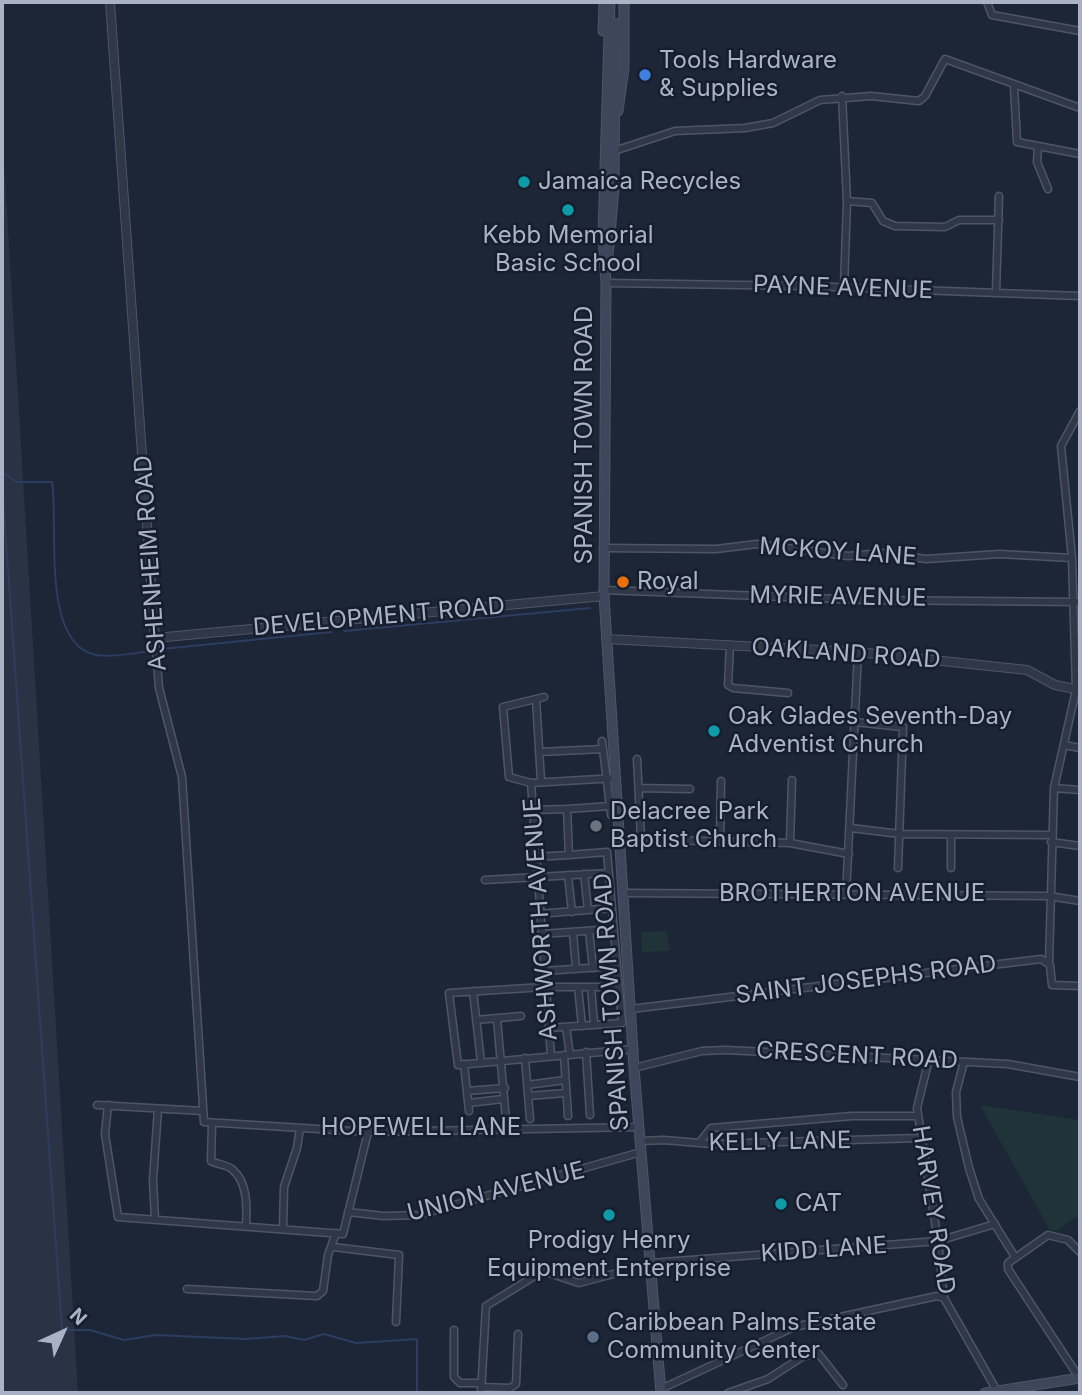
<!DOCTYPE html>
<style>
body{margin:0}
#map{position:relative;width:1082px;height:1395px;overflow:hidden;background:#1d2637;font-family:Inter,sans-serif}
canvas{display:block}
.frame{position:absolute;inset:0;border:4px solid #aab2c5;pointer-events:none}
.north{position:absolute;left:28px;top:1297px;width:70px;height:70px;-webkit-text-stroke:5px #161d2c;paint-order:stroke;rotate:45deg;font-size:19px;font-weight:700;line-height:28px;text-align:center;color:#aab2c5}
.north::after{content:'';display:block;margin:auto;width:24px;height:32px;background:#aab2c5;clip-path:polygon(50% 0,100% 100%,50% 72%,0 100%)}
</style>
<div id="map">
<canvas width="1082" height="1395"></canvas>
<div class="frame"></div>
<div class="north">N</div>
</div>
<script>
const ctx = document.querySelector('canvas').getContext('2d');
ctx.lineJoin = 'round';
function fill(path, color) { ctx.fillStyle = color; ctx.fill(path, 'evenodd'); }
function trace(path, color, width, dash) { ctx.strokeStyle = color; ctx.lineWidth = width; ctx.lineCap = dash ? 'butt' : 'round'; ctx.setLineDash(dash || []); ctx.stroke(path); }
function write(font, color, halo, rows, align = 'center') {
  ctx.font = font + ' Inter,sans-serif'; ctx.lineWidth = 5; ctx.setLineDash([]); ctx.textBaseline = 'middle'; ctx.strokeStyle = halo; ctx.fillStyle = color; for (const [text, x, y, turn = 0] of rows) {
    ctx.save(); ctx.translate(x, y); ctx.rotate((+turn || 0) * Math.PI / 180); ctx.textAlign = isNaN(turn) ? turn : align; if (halo) ctx.strokeText(text, 0, 0); ctx.fillText(text, 0, 0); ctx.restore();
  }
}
fill(new Path2D(`
 M2,130L78,1393H2Z`), '#2a3345');
fill(new Path2D(`
 M667,931L669,951L642,952L641,932Z
 M980,1105L1080,1120V1215L1056,1231L1050,1230Z`), '#1f3338');
trace(new Path2D(`
 M2,472L17,482H52C59,525 40,644 96,655C112,658 135,653 151,651
 M2,485L62,1330H90L124,1340L156,1335L246,1339L285,1336L304,1340L324,1334L356,1343L417,1339V1393
 M344,631L590,608
 M162,649L331,632`), '#2c3d5f', 2);
const minor = new Path2D(`
 M987,2L992,15L1080,31
 M1014,86L1017,142L1080,154
 M842,96L847,201L844,287
 M1038,147L1037,162L1048,189
 M614,151L675,131L745,128L773,123L820,100L871,96L919,101L925,96L945,59L1080,108
 M847,201L872,203L883,221L895,226L945,227L959,220H999
 M606,283L808,286L1080,296
 M996,292L999,196
 M603,548L716,549L757,544L848,556L883,553L926,559L999,554L1072,558
 M603,590L866,600L1080,602
 M155,638L159,688L182,777L204,1122L368,1132L639,1127
 M730,645L728,685L733,688L788,693
 M544,697L503,707L509,777L531,783L616,778
 M536,699L541,781
 M854,722L903,727L898,868
 M602,741L611,815
 M1064,745L1080,748
 M539,752L603,749
 M637,759L641,839
 M531,783L551,1056
 M639,788L690,789
 M1054,788L1080,790
 M532,810L567,809
 M851,828L900,834L1052,835
 M621,839L790,843L849,854
 M720,841L721,781
 M1051,842L1080,846
 M790,843L792,780
 M534,857L569,855
 M951,868V836
 M584,874L588,910
 M568,875L572,912
 M485,880L609,873
 M623,893L1049,896L1080,901
 M846,894L858,652
 M538,914L612,908
 M589,931L593,968
 M573,932L576,969
 M541,934L614,929
 M1049,963L1054,788L1076,690L1072,558L1061,446L1080,411
 M543,971L617,966
 M578,987L582,1026
 M591,987L594,1024
 M619,987H544L449,993L458,1065L634,1049
 M473,991L481,1062
 M631,1009L1041,959L1050,965L1052,985L1080,986
 M497,1019L506,1120
 M476,1020L521,1016
 M566,1027L570,1055
 M548,1028L622,1023L607,852L569,855L567,809L610,806
 M586,1052L590,1115
 M564,1055L568,1116
 M525,1058L530,1119
 M929,1059L917,1108L938,1241L944,1298L997,1391
 M964,1062L956,1092L957,1117L969,1168L979,1199L1015,1257
 M464,1064L469,1111
 M634,1068L702,1051L726,1050L1008,1064L1080,1077
 M527,1085L565,1080
 M467,1091L505,1088
 M528,1096L566,1093
 M468,1103L503,1099
 M97,1105L203,1111
 M108,1105L105,1134L118,1217L343,1234L368,1132
 M212,1124L211,1161C218,1165 227,1164 233,1170C248,1183 247,1208 246,1226
 M640,1141L664,1140L711,1144L919,1138
 M699,1143L711,1128L852,1116H917
 M348,1212L384,1216L419,1215L641,1152
 M155,1220L153,1180L158,1109
 M283,1229L284,1187L297,1148L300,1128
 M333,1247L399,1255L396,1322
 M1080,1252L1068,1240L1048,1235L1008,1263V1269L1080,1379
 M651,1263L938,1241L995,1224
 M187,1289L317,1296L323,1291L328,1255L336,1233
 M454,1330V1377L460,1383H481
 M481,1387L510,1388L516,1384L518,1334
 M661,1389L794,1327L937,1296L944,1298
 M481,1393L486,1306L543,1271L579,1283L617,1273
 M728,1393L768,1379L802,1357L818,1353L843,1385`);
const tertiary = new Path2D(`
 M110,2L155,638L604,596
 M606,639L858,652L1027,670L1055,685L1080,690`);
const secondary = new Path2D(`
 M610,2L603,235L606,283L604,596L634,1068L661,1393
 M603,31L604,2
 M618,111L624,68V2
 M607,268L614,188L615,23
 M985,1393L1080,1378`);
trace(minor, '#4e5566', 9);
trace(tertiary, '#4e5566', 10);
trace(secondary, '#4e5566', 11);
trace(minor, '#303848', 6);
trace(tertiary, '#303848', 8);
trace(secondary, '#3e465b', 9);
for (const [x, y, r, color] of [
 [645,75,7,"#3f7fe0"],
 [524,182,7,"#0f9aa8"],
 [568,210,7,"#0f9aa8"],
 [623,582,7,"#e8710a"],
 [714,731,7,"#0f9aa8"],
 [596,826,7,"#6b7280"],
 [781,1204,7,"#0f9aa8"],
 [609,1215,7,"#0f9aa8"],
 [593,1337,7,"#5c6f8a"]
]) { const dot = new Path2D(); dot.arc(x, y, r, 0, 2 * Math.PI); ctx.fillStyle = color; ctx.fill(dot); trace(dot, '#161d2c', 2.5); }
write('24px', '#aab2c5', '#161d2c', [
 ["Tools Hardware",659,61],
 ["& Supplies",659,89],
 ["Jamaica Recycles",538,182],
 ["Kebb Memorial",568,236,"center"],
 ["Basic School",568,264,"center"],
 ["Royal",637,582],
 ["Oak Glades Seventh-Day",728,717],
 ["Adventist Church",728,745],
 ["Delacree Park",610,812],
 ["Baptist Church",610,840],
 ["CAT",795,1204],
 ["Prodigy Henry",609,1241,"center"],
 ["Equipment Enterprise",609,1269,"center"],
 ["Caribbean Palms Estate",607,1323],
 ["Community Center",607,1351]
], 'left');
write('24px', '#aab2c5', '#161d2c', [
 ["PAYNE AVENUE",843,288,2],
 ["SPANISH TOWN ROAD",585,435,-90],
 ["MCKOY LANE",838,552,4],
 ["ASHENHEIM ROAD",151,563,-94],
 ["MYRIE AVENUE",838,597,1],
 ["DEVELOPMENT ROAD",379,617,-5],
 ["OAKLAND ROAD",846,654,4],
 ["BROTHERTON AVENUE",852,894],
 ["ASHWORTH AVENUE",541,919,-94],
 ["SAINT JOSEPHS ROAD",866,980,-7],
 ["SPANISH TOWN ROAD",612,1002,-94],
 ["CRESCENT ROAD",857,1056,3],
 ["HOPEWELL LANE",421,1128],
 ["KELLY LANE",780,1142,-1],
 ["UNION AVENUE",496,1192,-14],
 ["HARVEY ROAD",933,1210,81],
 ["KIDD LANE",824,1250,-4]
]);
</script>
